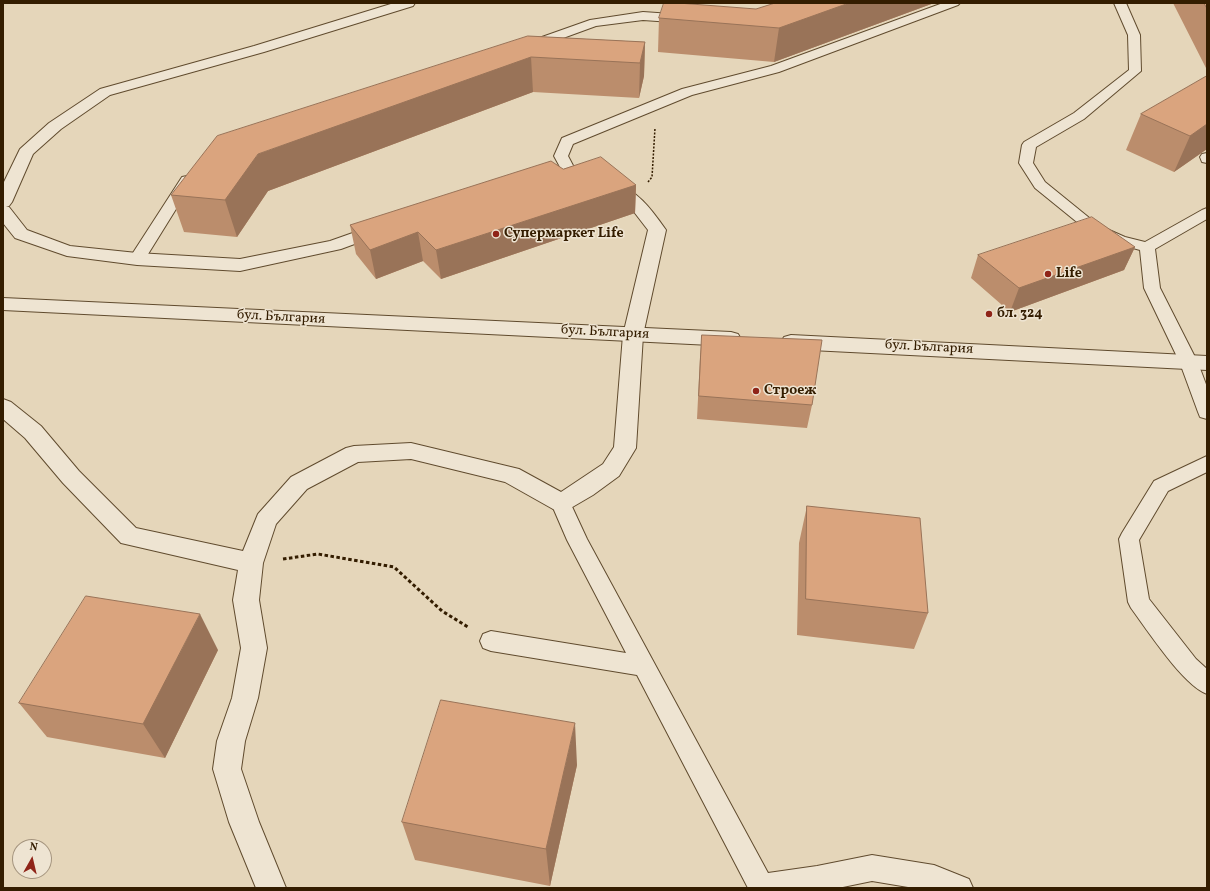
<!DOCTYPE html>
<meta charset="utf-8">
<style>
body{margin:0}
#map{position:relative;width:1210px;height:891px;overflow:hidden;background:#e5d6ba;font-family:Vollkorn,serif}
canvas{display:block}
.frame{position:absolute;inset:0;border:4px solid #341d00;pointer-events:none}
.north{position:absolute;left:12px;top:839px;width:40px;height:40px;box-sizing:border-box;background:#eee4d2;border:1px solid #a4947e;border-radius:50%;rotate:8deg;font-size:11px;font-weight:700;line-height:16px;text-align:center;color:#341d00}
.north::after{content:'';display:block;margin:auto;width:14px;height:18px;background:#8f2418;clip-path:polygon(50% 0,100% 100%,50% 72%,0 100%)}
</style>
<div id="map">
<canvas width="1210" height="891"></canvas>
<div class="frame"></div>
<div class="north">N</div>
</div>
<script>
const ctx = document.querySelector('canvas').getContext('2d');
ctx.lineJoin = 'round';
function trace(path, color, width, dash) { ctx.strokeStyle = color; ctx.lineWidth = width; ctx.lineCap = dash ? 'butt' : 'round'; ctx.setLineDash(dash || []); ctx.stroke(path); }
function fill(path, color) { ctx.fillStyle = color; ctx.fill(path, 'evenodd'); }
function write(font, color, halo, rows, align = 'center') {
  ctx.font = font + ' Vollkorn,serif'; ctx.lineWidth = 3; ctx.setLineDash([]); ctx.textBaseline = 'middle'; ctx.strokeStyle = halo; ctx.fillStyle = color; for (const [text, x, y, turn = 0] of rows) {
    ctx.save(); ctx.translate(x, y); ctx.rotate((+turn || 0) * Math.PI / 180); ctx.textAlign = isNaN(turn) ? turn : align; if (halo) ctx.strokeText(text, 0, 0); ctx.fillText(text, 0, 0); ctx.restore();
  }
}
const service = new Path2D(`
 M943,3H960L958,5L779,72L692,95L573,144L568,156L578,175L576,178L571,179L566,178L554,156L562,138L682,89L771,66Z
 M1114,3H1126L1140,35L1141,71L1084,119L1036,147L1033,163L1045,182L1098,225L1125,237L1145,242L1202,210L1207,208V219L1155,249L1160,288L1198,363L1207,387V419L1200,417L1198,412L1180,363L1144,288L1140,250L1115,243L1088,231L1035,188L1019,163L1022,145L1024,142L1074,113L1129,70L1128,35Z
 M643,12L686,15L690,17L692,19L690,21L686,23L643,20L596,26L533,49H525L523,46L525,43L590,20Z
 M1207,153V163L1202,162L1200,157L1202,154Z
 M187,176L192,177L194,180L145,259L143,262L137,264L131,262L129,259L182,177Z
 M1207,456V472L1168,491L1139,540L1149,599L1196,659L1207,669V694C1183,685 1148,631 1131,608L1128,602L1119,539L1122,533L1154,481Z
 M561,495L568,498L587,539L768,873L817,866L872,855L934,865L969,879L973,888H914L872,881L838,888H748L637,675L491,651L483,648L480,641L483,634L491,631L626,653L567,540L551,503L554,498Z`);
const minor = new Path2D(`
 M394,3H415L413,6L264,52L110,95L61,129L33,154L12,202L9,206H6L9,207L27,230L70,246L137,253L240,259L330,241L381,223L387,224L390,228L387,232L341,249L240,271L137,265L67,256L15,238L3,223V184L20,149L49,123L100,89L254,46Z
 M611,182C636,188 652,210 666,230L643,335L636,448L619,476L593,495L569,509L561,512L553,509L505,482L411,459L358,462L307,489L276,524L263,563L259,600L267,648L258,698L245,741L241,769L259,822L286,888H256L229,822L213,769L217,741L232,698L241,648L233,600L238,570L121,543L63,483L25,438L3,419V399L11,402L41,426L79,471L136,528L243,551L258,514L291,477L346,448L354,446L411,443L519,469L561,492L603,464L614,447L623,335L648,230L631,208L605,191L603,187L605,183Z`);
const tertiary = new Path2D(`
 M3,298L731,332L738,334L741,339L738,344L731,346L3,310Z
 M791,335L1207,356V370L791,349L784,347L781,342L784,337Z`);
trace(service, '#604b2e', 2);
trace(minor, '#604b2e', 2);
trace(tertiary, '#604b2e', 2);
trace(new Path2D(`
 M648,182L652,177L655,128`), '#341d00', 1.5, [2, 1.5]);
trace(new Path2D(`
 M283,559L318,554L394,567L442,611L468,627`), '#341d00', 3, [3.5, 2.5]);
fill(service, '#eee4d2');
fill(minor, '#eee4d2');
fill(tertiary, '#eee4d2');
fill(new Path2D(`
 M934,3L774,62L658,52L659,18L756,9Z
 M1173,3H1207V70Z
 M528,36L645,42L644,76L639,98L533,92L268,191L237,237L184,232L171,195Z
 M1207,76V149L1174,172L1126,150L1141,114Z
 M563,169L636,185L635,213L441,279L423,261L376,279L356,254L350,225Z
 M1135,247L1124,270L1010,312L971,278L978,255Z
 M702,335L812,405L807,428L697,419L700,358Z
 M807,506L928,613L914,649L797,635L799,543Z
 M218,650L165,758L47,737L19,703Z
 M577,765L550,886L415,860L402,822Z`), '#bb8d6c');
fill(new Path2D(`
 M849,3H934L774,62L779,28Z
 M645,42L644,76L639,98L640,63Z
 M531,57L533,92L268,191L237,237L225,200L258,154Z
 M1207,124V149L1174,172L1190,136Z
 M636,185L635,213L441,279L436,250Z
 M418,232L423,261L376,279L370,250Z
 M1135,247L1124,270L1010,312L1019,288Z
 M200,614L218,650L165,758L143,724Z
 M575,723L577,765L550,886L546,849Z`), '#997358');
const building = new Path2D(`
 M664,3H678L756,9L775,3H849L779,28L659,18Z
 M1204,3H1207V8Z
 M528,36L645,42L640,63L531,57L258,154L225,200L171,195L217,136Z
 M1207,76V124L1190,136L1141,114Z
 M601,157L636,185L436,250L418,232L370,250L350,225L551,161L563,169Z
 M1092,217L1135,247L1019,288L978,255Z
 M702,335L822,340L812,405L699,396Z
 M807,506L920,518L928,613L806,599Z
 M86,596L200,614L143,724L19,703Z
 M441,700L575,723L546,849L402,822Z`);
fill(building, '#daa47e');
trace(building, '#997358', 1);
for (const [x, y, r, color] of [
 [496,234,4,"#8f2418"],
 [1048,274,4,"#8f2418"],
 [989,314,4,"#8f2418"],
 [756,391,4,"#8f2418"]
]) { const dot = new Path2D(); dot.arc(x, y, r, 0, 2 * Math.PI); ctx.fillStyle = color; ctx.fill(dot); trace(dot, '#eee4d2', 1.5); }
write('bold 14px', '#341d00', '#eee4d2', [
 ["Супермаркет Life",504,234],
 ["Life",1056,274],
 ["бл. 324",997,314],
 ["Строеж",764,391]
], 'left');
write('14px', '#341d00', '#eee4d2', [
 ["бул. България",281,318,3],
 ["бул. България",605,333,3],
 ["бул. България",929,348,3]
]);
</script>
